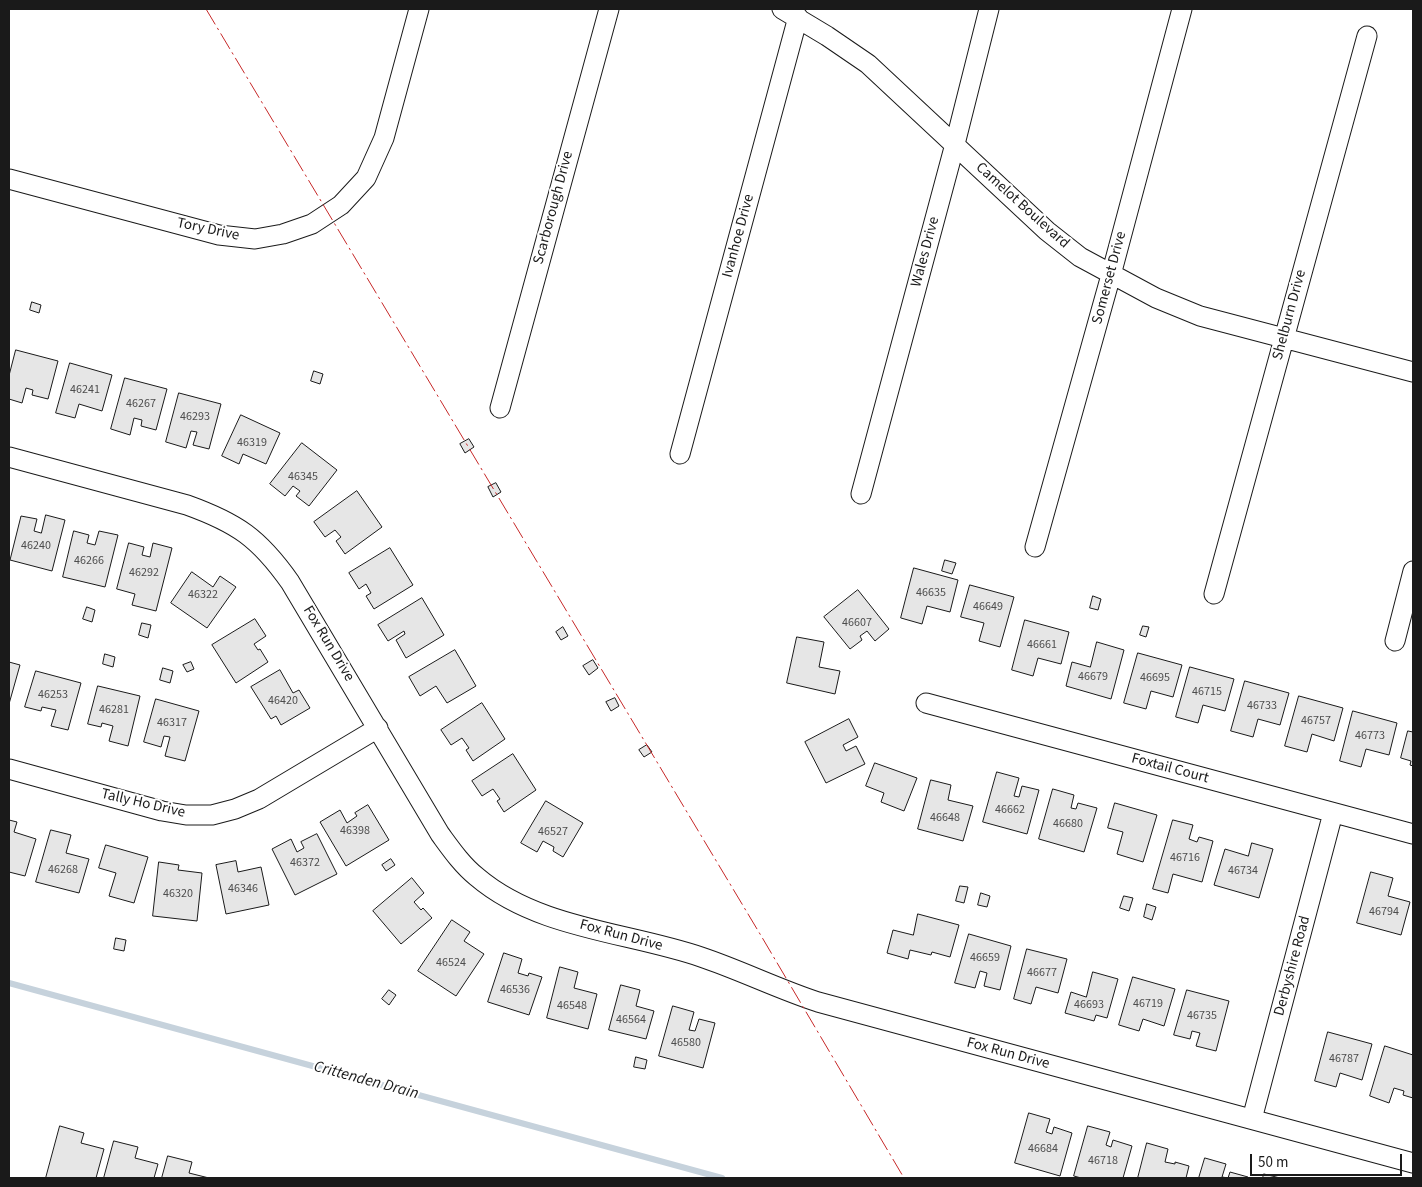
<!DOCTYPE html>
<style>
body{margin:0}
#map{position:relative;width:1422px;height:1187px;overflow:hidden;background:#fff;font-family:"Source Sans 3",sans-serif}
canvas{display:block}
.frame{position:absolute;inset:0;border:10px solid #1a1a1a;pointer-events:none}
.scale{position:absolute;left:1250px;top:1154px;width:152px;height:22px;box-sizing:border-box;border:2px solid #1a1a1a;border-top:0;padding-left:6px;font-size:15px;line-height:18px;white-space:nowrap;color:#1a1a1a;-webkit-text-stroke:4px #fff;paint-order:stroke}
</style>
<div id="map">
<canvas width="1422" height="1187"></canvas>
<div class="frame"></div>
<div class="scale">50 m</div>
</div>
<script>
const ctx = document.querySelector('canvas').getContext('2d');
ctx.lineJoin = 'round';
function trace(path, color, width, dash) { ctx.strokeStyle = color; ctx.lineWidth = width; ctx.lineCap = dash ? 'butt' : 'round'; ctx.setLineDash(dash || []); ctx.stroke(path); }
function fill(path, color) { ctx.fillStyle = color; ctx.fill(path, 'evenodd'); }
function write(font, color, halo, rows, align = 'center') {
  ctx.font = font + ' "Source Sans 3",sans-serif'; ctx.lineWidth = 4; ctx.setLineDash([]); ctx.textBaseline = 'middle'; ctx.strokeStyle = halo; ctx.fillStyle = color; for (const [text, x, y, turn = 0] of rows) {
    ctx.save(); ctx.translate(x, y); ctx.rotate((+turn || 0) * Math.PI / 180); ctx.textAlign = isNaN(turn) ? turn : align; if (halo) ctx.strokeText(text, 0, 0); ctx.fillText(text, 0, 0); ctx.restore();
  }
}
trace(new Path2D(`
 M9,983L722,1178`), '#c6d2dc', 6);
const building = new Path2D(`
 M32,302L41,305L39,313L30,310Z
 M16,350L58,361L48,399L32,395L33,390L26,388L22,403L9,399V376Z
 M70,363L112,375L102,411L79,404L75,418L56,413Z
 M314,371L323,374L320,384L311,381Z
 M125,378L167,389L156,430L141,426L142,420L134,418L130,435L111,429Z
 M179,393L221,404L209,449L193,445L197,432L191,431L186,448L166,442Z
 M241,415L280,433L266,464L243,454L239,464L222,456Z
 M469,439L474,447L465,453L460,444Z
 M302,443L337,470L309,506L296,496L300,491L293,486L285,496L270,484Z
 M496,483L501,492L493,497L488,487Z
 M357,491L382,527L345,554L336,541L341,537L335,530L325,537L314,522Z
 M46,515L65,520L52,571L10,560L21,516L37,519L34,531L41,533Z
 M74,531L89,535L87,543L95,545L99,531L118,535L105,587L63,577Z
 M129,543L144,547L142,555L150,557L153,543L172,548L156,611L132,605L135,594L117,589Z
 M390,548L413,585L374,609L366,596L371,593L366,584L359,589L349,573Z
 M945,560L956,563L952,574L942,571Z
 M914,568L958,580L950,612L927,606L922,624L901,618Z
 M192,572L213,587L220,576L236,587L207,628L171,603Z
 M970,585L1014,597L1000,647L979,641L984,623L961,617Z
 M858,590L889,629L875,641L867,631L860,636L862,640L850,649L824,617Z
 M1093,596L1101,599L1098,610L1090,608Z
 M422,598L444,635L406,658L396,640L405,634L404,631L388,641L378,625Z
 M87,607L95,610L92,622L83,619Z
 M255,619L266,636L254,644L258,650L260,649L268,662L236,683L212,645Z
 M1025,620L1069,632L1061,664L1038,658L1033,676L1012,670Z
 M142,623L151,625L148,638L139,635Z
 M1143,626L1149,627L1146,637L1140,635Z
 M563,627L568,636L561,640L556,632Z
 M797,637L824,642L819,667L840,671L835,694L787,683Z
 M1097,642L1124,650L1111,699L1066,686L1072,662L1090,667Z
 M455,650L476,686L447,703L436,686L420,696L409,677Z
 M1138,653L1182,665L1173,697L1151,691L1146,709L1124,703Z
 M105,654L115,657L113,667L103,664Z
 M593,660L598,668L589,675L583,666Z
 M9,662L20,665L9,704Z
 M191,662L194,669L187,672L183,665Z
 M1190,667L1234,679L1225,711L1203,705L1198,723L1176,717Z
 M163,668L173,671L170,683L160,680Z
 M280,670L293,693L299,690L310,708L281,725L276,716L271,719L251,687Z
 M36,671L81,683L68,730L51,726L56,710L42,707L41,711L25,707Z
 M1245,681L1289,693L1280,725L1258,719L1253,737L1231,731Z
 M98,686L140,696L128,746L109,741L113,726L102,723L101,727L88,724Z
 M1299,696L1343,708L1334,741L1312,734L1307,752L1285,746Z
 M615,698L619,706L611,711L606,702Z
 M156,699L199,711L185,761L165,756L170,737L164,736L161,747L144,742Z
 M482,703L505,739L473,761L466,750L469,748L462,738L451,745L441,730Z
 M1353,711L1397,723L1389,755L1366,749L1361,767L1340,761Z
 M849,719L858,737L843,745L846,751L856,746L865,764L826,783L805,742Z
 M1408,731L1413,732V766L1410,765L1411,761L1401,758Z
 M647,745L652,752L644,757L639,750Z
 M513,754L536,790L504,812L497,801L500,799L493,789L482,796L472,781Z
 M875,763L917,778L904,811L881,802L884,793L866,786Z
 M997,772L1019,778L1014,796L1019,797L1022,786L1039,790L1027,834L983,822Z
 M931,780L951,785L948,800L973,806L963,841L918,829Z
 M1053,789L1074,795L1071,808L1076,809L1078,803L1097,808L1084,852L1039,839Z
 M546,801L583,823L563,857L553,851L554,847L543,841L537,852L521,843Z
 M1115,803L1157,815L1143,862L1117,854L1123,832L1108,828Z
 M368,805L389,840L346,866L320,822L340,810L347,823L357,816L355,813Z
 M9,820L17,822L14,832L36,839L25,876L9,872Z
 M1173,820L1193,825L1189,839L1197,842L1199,837L1213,841L1202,882L1173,874L1168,893L1153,889Z
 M51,830L71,835L66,853L89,859L79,893L36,882Z
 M317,834L337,874L295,895L272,849L291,839L297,852L304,848L301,842Z
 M1252,843L1273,849L1259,898L1214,885L1225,849L1248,856Z
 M106,845L148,857L134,903L109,896L116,873L99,868Z
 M391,859L395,865L386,871L382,865Z
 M236,861L238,872L261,867L269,905L226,914L216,865Z
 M159,862L179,865L178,870L202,873L197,921L153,916Z
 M1371,872L1393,878L1388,896L1410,902L1401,935L1357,923Z
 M412,878L424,893L414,902L421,910L423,908L432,918L401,944L373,911Z
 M960,886L968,887L964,903L956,901Z
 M981,893L990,896L987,907L978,905Z
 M1124,896L1133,898L1129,911L1120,908Z
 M1147,904L1156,907L1152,920L1144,917Z
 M918,914L959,925L950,957L932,952L931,955L910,950L908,959L887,953L893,930L913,935Z
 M452,920L470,932L464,941L484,954L456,996L418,971Z
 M969,934L1011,946L1000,990L984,986L987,973L980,971L975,988L955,983Z
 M116,938L126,940L124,951L114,949Z
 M1027,949L1067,959L1058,993L1036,987L1031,1004L1014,999Z
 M504,953L522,959L518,973L528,976L529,973L542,977L529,1015L488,1002Z
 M560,967L578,972L574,988L597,994L588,1029L547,1018Z
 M1093,972L1118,979L1107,1018L1096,1015L1094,1021L1065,1013L1071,992L1086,997Z
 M1133,977L1175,989L1164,1026L1143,1019L1139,1031L1119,1025Z
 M621,985L640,990L636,1006L654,1011L646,1039L609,1030Z
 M389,990L396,995L389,1005L382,999Z
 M1187,990L1229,1001L1216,1051L1196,1046L1200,1033L1192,1031L1190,1039L1174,1035Z
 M673,1006L694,1012L689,1030L695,1031L699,1019L715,1023L703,1068L659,1056Z
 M1328,1032L1372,1044L1362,1080L1340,1073L1336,1087L1315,1081Z
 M1385,1046L1413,1055V1098L1403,1095L1404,1091L1394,1088L1389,1103L1370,1096Z
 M636,1057L647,1060L645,1069L634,1067Z
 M1029,1113L1050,1119L1046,1132L1052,1134L1054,1127L1072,1133L1060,1176L1015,1163Z
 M60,1126L84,1133L81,1143L104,1149L96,1178H46Z
 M1088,1126L1110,1132L1106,1145L1111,1147L1113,1140L1132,1146L1123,1178H1081L1074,1176Z
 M114,1141L138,1147L135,1158L158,1164L154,1178H104Z
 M1147,1143L1168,1149L1165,1162L1175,1164V1162L1189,1166L1186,1178H1138Z
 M168,1156L192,1162L189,1173L209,1178H162Z
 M1205,1158L1226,1164L1222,1177L1228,1178L1230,1172L1248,1177V1178H1199Z
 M1264,1174L1280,1178H1263Z`);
fill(building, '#e6e6e6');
trace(building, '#1a1a1a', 1);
const street = new Path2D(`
 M782,9L827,36L868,64L1047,231L1080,257L1156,298L1200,316L1413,372
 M9,179L219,235L255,239L283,234L312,224L341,205L366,178L384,138L419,9
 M500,408L609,9
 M680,454L798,17
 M9,457L187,505C237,523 259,538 290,582L440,834C451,849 462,865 477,877C538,929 628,932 701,957C740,970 778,989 818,1002L1413,1163
 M861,494L955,144L989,9
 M1035,547L1111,275L1182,9
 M1214,594L1367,36
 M1395,641L1413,571
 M926,703L1413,834
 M9,769L162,811L186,815H212L235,809L259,799L378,728
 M1252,1119L1333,813`);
trace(street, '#1a1a1a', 21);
trace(street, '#fff', 19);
trace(new Path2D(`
 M206,9L763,939L904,1178`), '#c62828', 1, [18, 4, 2.5, 4]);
write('12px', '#4d4d4d', null, [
 ["46241",85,390],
 ["46267",141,404],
 ["46293",195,417],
 ["46319",252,443],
 ["46345",303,477],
 ["46240",36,546],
 ["46266",89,561],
 ["46292",144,573],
 ["46635",931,593],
 ["46322",203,595],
 ["46649",988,607],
 ["46607",857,623],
 ["46661",1042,645],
 ["46679",1093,677],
 ["46695",1155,678],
 ["46715",1207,692],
 ["46253",53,695],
 ["46420",283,701],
 ["46733",1262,706],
 ["46281",114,710],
 ["46757",1316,721],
 ["46317",172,723],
 ["46773",1370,736],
 ["46662",1010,810],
 ["46648",945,818],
 ["46680",1068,824],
 ["46398",355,831],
 ["46527",553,832],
 ["46716",1185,858],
 ["46372",305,863],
 ["46268",63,870],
 ["46734",1243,871],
 ["46346",243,889],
 ["46320",178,894],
 ["46794",1384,912],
 ["46659",985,958],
 ["46524",451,963],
 ["46677",1042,973],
 ["46536",515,990],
 ["46719",1148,1004],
 ["46693",1089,1005],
 ["46548",572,1006],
 ["46735",1202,1016],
 ["46564",631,1020],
 ["46580",686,1043],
 ["46787",1344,1059],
 ["46684",1043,1149],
 ["46718",1103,1161]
]);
write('15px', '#1a1a1a', '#fff', [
 ["Camelot Boulevard",1022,206,42],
 ["Scarborough Drive",554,208,-75],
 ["Tory Drive",208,230,12],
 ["Ivanhoe Drive",739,236,-75],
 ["Wales Drive",926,252,-75],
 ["Somerset Drive",1110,278,-75],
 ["Shelburn Drive",1290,315,-75],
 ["Fox Run Drive",328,644,59],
 ["Foxtail Court",1170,769,15],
 ["Tally Ho Drive",143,804,13],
 ["Fox Run Drive",621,936,15],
 ["Derbyshire Road",1293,966,-75],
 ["Fox Run Drive",1008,1054,15]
]);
write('italic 16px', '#1a1a1a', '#fff', [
 ["Crittenden Drain",366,1081,15]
]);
</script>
